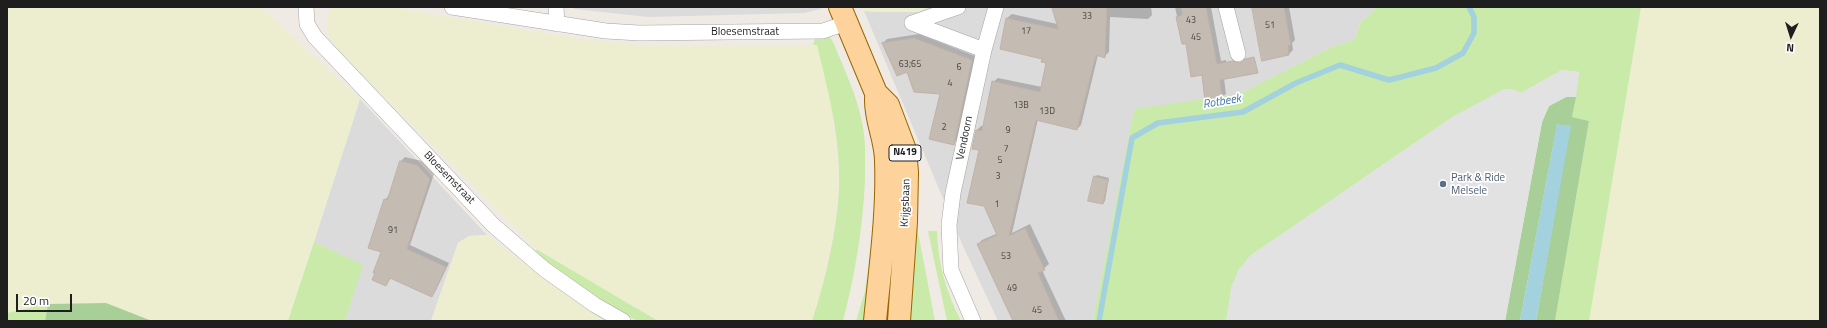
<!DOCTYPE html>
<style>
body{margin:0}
#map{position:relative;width:1827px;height:328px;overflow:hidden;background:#efebe4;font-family:"Titillium Web",sans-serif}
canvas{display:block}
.frame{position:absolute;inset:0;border:8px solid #1e1e1e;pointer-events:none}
.north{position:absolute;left:1771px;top:16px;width:40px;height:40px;-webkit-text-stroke:3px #fff;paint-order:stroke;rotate:184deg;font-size:11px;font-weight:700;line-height:16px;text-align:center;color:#1e1e1e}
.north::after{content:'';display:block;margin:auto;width:14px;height:18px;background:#1e1e1e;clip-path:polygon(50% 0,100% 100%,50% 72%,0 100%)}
.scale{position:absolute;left:16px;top:294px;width:56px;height:18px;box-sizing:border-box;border:2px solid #1e1e1e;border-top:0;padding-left:5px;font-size:12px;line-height:14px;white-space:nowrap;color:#1e1e1e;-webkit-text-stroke:3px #fff;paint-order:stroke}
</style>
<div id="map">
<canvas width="1827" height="328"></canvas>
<div class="frame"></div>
<div class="north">N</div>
<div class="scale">20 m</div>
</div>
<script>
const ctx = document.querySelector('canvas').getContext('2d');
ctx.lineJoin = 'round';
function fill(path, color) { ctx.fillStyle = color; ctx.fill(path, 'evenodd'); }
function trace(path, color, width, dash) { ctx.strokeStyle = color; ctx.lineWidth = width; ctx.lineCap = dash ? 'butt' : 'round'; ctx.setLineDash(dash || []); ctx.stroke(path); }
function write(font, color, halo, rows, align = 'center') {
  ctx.font = font + ' "Titillium Web",sans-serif'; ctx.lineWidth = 3.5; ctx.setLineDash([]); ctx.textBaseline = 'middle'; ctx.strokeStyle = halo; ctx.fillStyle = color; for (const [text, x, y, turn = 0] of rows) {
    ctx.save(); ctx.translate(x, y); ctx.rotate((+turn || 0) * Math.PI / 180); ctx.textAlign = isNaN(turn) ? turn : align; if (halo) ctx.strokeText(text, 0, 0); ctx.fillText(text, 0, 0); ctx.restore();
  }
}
fill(new Path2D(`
 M573,7H820L821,9L804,13L649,17L574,9Z
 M930,7H1378L1361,22L1354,40L1332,47L1239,94L1134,110L1093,321H998L963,246L864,11L880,12H918Z
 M360,99L487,235L469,236L458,243L431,321H345L362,265L314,242Z`), '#dcdbdb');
fill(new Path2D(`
 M7,7H261L360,99L288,321H152L105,303L48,304L7,313Z
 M334,7H388L580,39L650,46L817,45L831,101L839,172L835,224L819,301L812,321H658L536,249L340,52L328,36V15Z
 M862,7H930L918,12H880L864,11Z
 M1641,7H1820V321H1589Z
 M487,235L556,288L609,321H431L458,243L469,236Z`), '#eceecf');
fill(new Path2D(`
 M1378,7H1641L1589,321H1555L1589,121L1572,117L1579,72L1562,70L1521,93L1511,89L1454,116L1250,256L1232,285L1226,321H1093L1134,109L1239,94L1332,47L1354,40L1361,22Z
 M820,37H830L834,44C845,71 858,98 863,127C866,144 865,162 865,179C863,227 855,275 843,321H812C826,280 841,214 839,171C838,128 827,86 817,45H813L815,38Z
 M917,227L935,321H907Z
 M928,231H937C938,264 946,292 961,321H947Z
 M314,242L363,265L345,321H288Z
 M536,249L658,321H637L584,290L537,255Z
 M870,254H873L867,321H856L865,291Z
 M48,304L45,321H7V313Z`), '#c9eaa9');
fill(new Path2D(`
 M1566,97H1576L1572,117L1589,121L1555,321H1536L1570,126L1557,125L1520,321H1505L1542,122L1549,106Z
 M106,303L152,321H45L48,304Z`), '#a8cf98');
fill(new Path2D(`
 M1562,70L1579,72L1576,97H1566L1549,106L1542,122L1505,321H1226L1232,285L1239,269L1250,256L1454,116L1504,89H1511L1521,93Z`), '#e2e2e2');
fill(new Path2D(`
 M1557,124L1571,126L1536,321H1520Z`), '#a3d1de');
fill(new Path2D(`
 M1053,7H1151L1152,15L1148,19L1110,17L1109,52L1105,56L1098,55L1081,125L1077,129L1038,119L1012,233L1030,224L1049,264L1042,270L1066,321H1014L978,245L982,240L998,233L977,130L981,126H984L993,82L998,78L1042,87L1048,62L1007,18L1012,14L1057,24Z
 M1175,7H1211L1221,61L1226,60L1228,74L1224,78L1226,94L1221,98L1203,74L1186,43H1183Z
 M1253,7H1289L1295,40L1292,43L1293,50L1289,54Z
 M919,34L975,56L958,139L954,143L941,93L907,70L883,43L887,39Z
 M405,157L422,161L434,174L410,245L449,263L435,292L431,296L391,278L385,285L383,252L385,200L389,195L401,161Z
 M1097,175L1109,178L1105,201L1103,203L1095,177Z`), '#0003');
trace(new Path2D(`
 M1099,321L1132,138L1158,123L1243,112L1296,83L1340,65L1389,80L1436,68L1463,53L1474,33V17L1469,7`), '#a3d1de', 5.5);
const building = new Path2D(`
 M1052,7H1107L1105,58L1096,55L1077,130L1036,120L1009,236L1025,228L1045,270L1038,273L1059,321H1013L977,244L997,235L984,206L967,203L979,150L972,149L976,130L982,131L992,81L1040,92L1046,63L1041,62L1042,59L1000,49L1006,18L1058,29Z
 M1181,7H1206L1217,64L1233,61L1240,63L1245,59L1254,57L1258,73L1220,80L1222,99L1205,101L1202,75L1191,77L1186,44H1182L1176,17L1182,15Z
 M1252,7H1284L1291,45L1288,46L1289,55L1262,61Z
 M914,38L972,60L954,145L929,139L940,94L914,92L907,72L897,76L882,43Z
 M400,161L417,165L430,179L407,249L446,267L432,297L390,278L386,286L372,280L375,273H373L381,252L368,248L384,199L387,200Z
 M1094,176L1108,180L1103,204L1088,201Z`);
fill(building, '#c4bbb3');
trace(building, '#c1b2a6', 1);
const street = new Path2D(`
 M306,7L307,24L315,37L493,225L544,269L595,305L623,321
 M452,7L606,31L639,33L823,31L846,23
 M556,7L557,24
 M1226,7L1238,54
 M912,23L984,50
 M912,23L958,7
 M973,321L951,270L949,225L953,193L984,50L996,7`);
const primary = new Path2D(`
 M840,7L876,93L888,105L905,150L907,172L906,222L899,321
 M875,321C880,268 888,214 886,161C886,139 875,120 876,98`);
trace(street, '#a5a5a5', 16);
trace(primary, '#986500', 24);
trace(street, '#fff', 15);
trace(primary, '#fdd29b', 22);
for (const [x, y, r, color] of [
 [1443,184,4,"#5c6f8a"]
]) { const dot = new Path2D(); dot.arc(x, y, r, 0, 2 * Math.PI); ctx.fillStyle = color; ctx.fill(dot); trace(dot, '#fff', 1.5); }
write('9px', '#484543', null, [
 ["33",1087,17],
 ["43",1191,21],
 ["51",1270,26],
 ["17",1026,32],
 ["45",1196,38],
 ["63;65",910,65],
 ["6",959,68],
 ["4",950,84],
 ["13B",1021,106],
 ["13D",1047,112],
 ["2",944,128],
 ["9",1008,131],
 ["7",1006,150],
 ["5",1000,161],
 ["3",998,177],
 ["1",997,205],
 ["91",393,231],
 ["53",1006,257],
 ["49",1012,289],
 ["45",1037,311]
]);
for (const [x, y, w] of [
 [905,153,32]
]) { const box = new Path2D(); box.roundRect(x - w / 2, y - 8, w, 16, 3); ctx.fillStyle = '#fff'; ctx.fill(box); trace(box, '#1e1e1e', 1); }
write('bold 10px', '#1e1e1e', null, [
 ["N419",905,153]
]);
write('11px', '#1e1e1e', '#fff', [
 ["Bloesemstraat",745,32],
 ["Vendoorn",965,138,-78],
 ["Bloesemstraat",449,178,46],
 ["Krijgsbaan",906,203,-88]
]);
write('11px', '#4e5e75', '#fff', [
 ["Park & Ride",1451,178],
 ["Melsele",1451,191]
], 'left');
write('italic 12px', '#4678a7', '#fff', [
 ["Rotbeek",1222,102,-10]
]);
</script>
